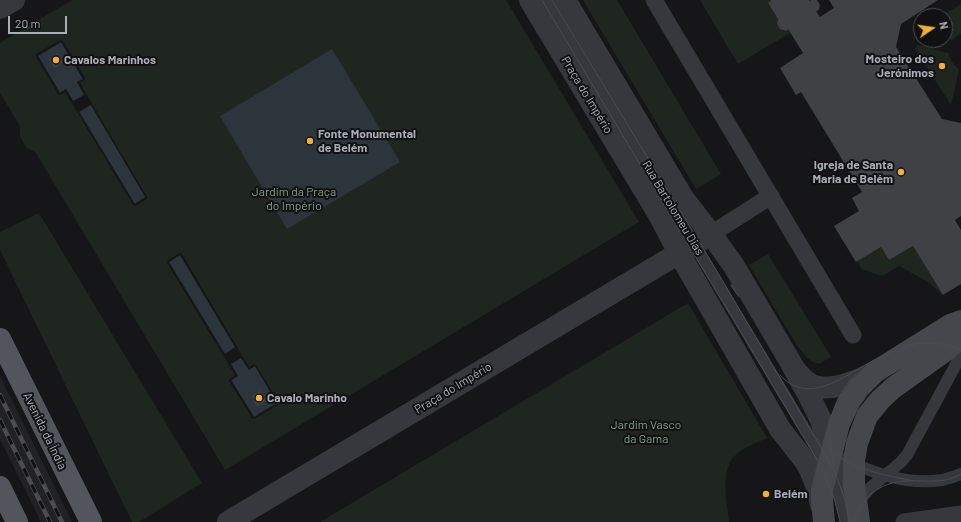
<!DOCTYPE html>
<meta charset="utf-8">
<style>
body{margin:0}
#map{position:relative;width:961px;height:522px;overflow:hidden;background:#161618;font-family:Barlow,sans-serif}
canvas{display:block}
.north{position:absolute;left:913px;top:8px;width:40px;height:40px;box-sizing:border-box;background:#111113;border:1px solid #4d4f55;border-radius:50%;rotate:77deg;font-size:11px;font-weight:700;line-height:16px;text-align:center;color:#a8adb8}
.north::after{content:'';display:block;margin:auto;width:14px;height:18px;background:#f2b134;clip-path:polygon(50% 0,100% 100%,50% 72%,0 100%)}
.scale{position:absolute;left:8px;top:16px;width:59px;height:18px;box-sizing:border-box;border:2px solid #a8adb8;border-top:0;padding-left:5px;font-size:12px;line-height:14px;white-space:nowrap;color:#a8adb8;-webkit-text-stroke:3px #111113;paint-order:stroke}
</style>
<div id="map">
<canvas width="961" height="522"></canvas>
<div class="north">N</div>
<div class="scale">20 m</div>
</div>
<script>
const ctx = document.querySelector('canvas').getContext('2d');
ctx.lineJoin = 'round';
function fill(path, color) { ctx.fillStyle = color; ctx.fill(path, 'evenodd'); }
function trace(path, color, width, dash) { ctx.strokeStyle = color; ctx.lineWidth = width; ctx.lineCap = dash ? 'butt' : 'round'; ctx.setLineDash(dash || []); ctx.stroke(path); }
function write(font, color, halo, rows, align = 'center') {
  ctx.font = font + ' Barlow,sans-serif'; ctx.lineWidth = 4; ctx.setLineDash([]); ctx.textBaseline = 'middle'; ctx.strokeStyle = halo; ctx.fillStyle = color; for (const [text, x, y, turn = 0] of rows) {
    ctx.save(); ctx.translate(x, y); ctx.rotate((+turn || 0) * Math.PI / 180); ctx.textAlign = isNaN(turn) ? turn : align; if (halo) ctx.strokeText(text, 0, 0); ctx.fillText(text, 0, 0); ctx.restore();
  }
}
fill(new Path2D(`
 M0,376L58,494L72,522H41L0,439Z`), '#222225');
fill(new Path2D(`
 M72,0H506L639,222L225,470L36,153L27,148L24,144L20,136V126L0,93V43Z
 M583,0H617L721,174L696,189Z
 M700,0H771V1L768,3L778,19L777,24L780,29L785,31L788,29L790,33L738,64Z
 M961,4V34L958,35L952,40L945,38V16H942Z
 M918,45L948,53L952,62L959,70L951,105L915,49L916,47Z
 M39,213L202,483L139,522H132L0,250V232Z
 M913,246L943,295L928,282L899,266L882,276L862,269L857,261L881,247L889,260Z
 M768,254L831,357L819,364L813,362L806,357L796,344L749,265Z
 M688,303L767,438C758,442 745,447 737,454C719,468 727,502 729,522H320Z`), '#1e261f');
fill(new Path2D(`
 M61,42L83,79L77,82L146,197L134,204L66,89L60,93L38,56ZM57,53L63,62L54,67L49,59Z
 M332,49L400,162L287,229L220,116Z
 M180,255L248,369L255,366L277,403L254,417L231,380L238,376L169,262Z`), '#2c353c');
fill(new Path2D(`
 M60,40L63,41L85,78L84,80L80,83L147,197V199L135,206L133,205L65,92L61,95L58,94L36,57V54ZM61,42L83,79L77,82L84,95L73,101L66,89L60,93L38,56ZM91,105L145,197L135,204L79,112Z
 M180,253L182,254L249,367L254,364L256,365L279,402L278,405L254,419L252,418L229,381L230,379L235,375L167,263L168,260ZM180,255L235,347L225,354L169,262ZM241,358L249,370L255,366L277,403L254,417L231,380L238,376L231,364Z`), '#161618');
fill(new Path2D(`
 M771,0H809V1L811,0H817L820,5L819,10L816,11L820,17L834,8L829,0H938L901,24L896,47L942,119L961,123V216L955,220L961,230V284L943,295L913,246L889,260L881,247L856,262L834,226L859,211L852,198L862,192L801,92L796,95L780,68L803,53L788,29L786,31L780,29L777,24L778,19L768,3L771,1Z
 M57,53L63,62L54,68L49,59Z
 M735,282L742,295L738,297L730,285Z
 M260,391L266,401L257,406L252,396Z`), '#404145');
trace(new Path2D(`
 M548,0L828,468C836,486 842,503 846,522
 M850,462C883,477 926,490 961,474
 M856,504L870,488L901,462L907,455L961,355`), '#37383d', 12);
trace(new Path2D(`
 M654,0L853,335
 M711,234L771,196
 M904,522L961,514`), '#37383d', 17);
trace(new Path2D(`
 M0,8L14,0
 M228,522L711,234`), '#37383d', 22);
trace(new Path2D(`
 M530,0L658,213L679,253L780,429L805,461C814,475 818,489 821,505
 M565,0L683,198L711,234L734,266L791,363L808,394L821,420L831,452L855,501
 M797,372C802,378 807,383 814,386C832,392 859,380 875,372`), '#37383d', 22);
trace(new Path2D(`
 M824,522L822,499V490L839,424L849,402L859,388L875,372L950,325L961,321
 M859,522L854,485V461L857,443L867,416L880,400L893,388L949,348L961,337`), '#45474d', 22);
trace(new Path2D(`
 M0,339L91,522
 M0,487L17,522`), '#53555c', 22);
trace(new Path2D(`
 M542,0L666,208L721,299L822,468L835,501L840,522
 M552,0L675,203L699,241L829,461C839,480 846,500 850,522
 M780,375C808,407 846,375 874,360C885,354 898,349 910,345C928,341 945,343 961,350
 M829,450C837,455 845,461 854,465C873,473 893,477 914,481
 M834,465C832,457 831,450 830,443C827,417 838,392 856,374
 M854,522C861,497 880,482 906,481C917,480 927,482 937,481C946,481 953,478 961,474`), '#4a4c52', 1);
const rail = new Path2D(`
 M0,395L62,522
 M0,420L50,522`);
trace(rail, '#4a4c52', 4.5);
trace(rail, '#111113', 3, [9]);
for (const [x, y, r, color] of [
 [56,60,4,"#f2b134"],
 [942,66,4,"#f2b134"],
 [310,141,4,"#f2b134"],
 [901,172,4,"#f2b134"],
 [259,398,4,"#f2b134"],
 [766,494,4,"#f2b134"]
]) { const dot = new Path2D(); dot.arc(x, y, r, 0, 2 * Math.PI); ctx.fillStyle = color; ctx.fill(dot); trace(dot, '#111113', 1.5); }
write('bold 12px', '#a8adb8', '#111113', [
 ["Mosteiro dos",934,59,"right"],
 ["Jerónimos",934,73,"right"],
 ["Cavalos Marinhos",64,60],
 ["Fonte Monumental",318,134],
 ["de Belém",318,148],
 ["Igreja de Santa",893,165,"right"],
 ["Maria de Belém",893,179,"right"],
 ["Cavalo Marinho",267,398],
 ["Belém",774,494]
], 'left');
write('12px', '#a8adb8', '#111113', [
 ["Praça do Império",587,95,59],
 ["Rua Bartolomeu Dias",673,208,59],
 ["Praça do Império",453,388,-31],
 ["Avenida da Índia",45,431,64]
]);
write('12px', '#7fa381', '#111113', [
 ["Jardim da Praça",294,192],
 ["do Império",294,206],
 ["Jardim Vasco",646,425],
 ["da Gama",646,439]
]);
</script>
